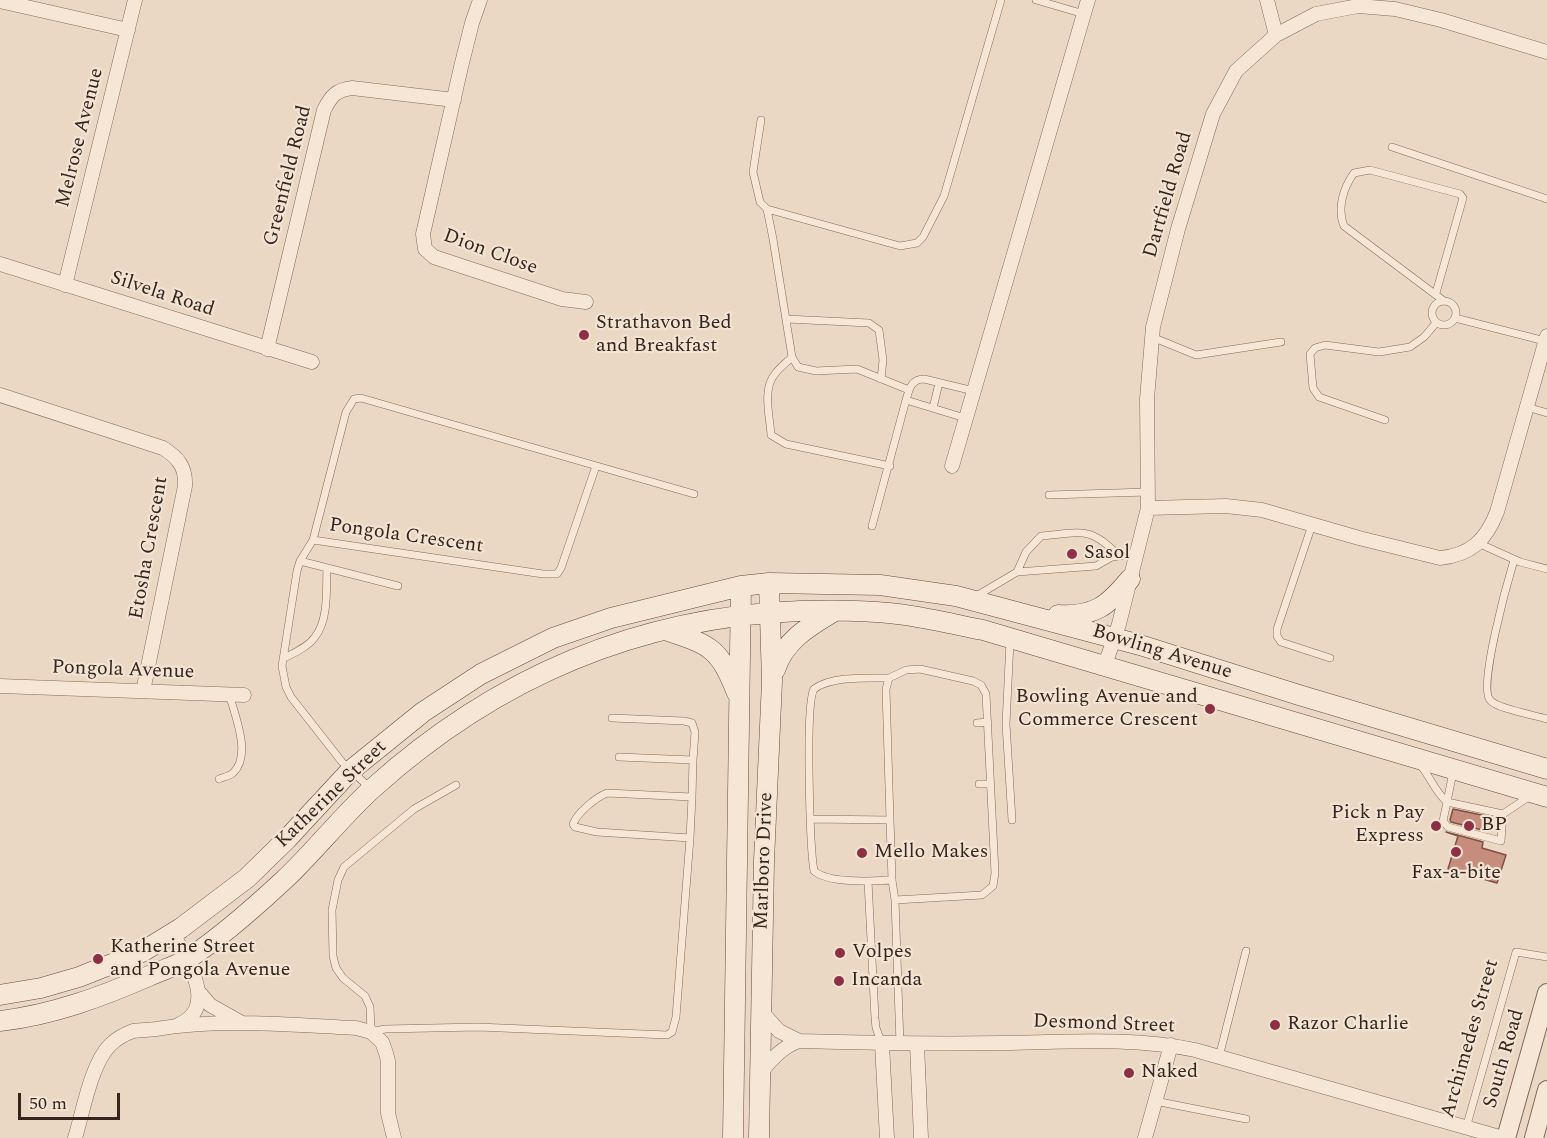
<!DOCTYPE html>
<style>
body{margin:0}
#map{position:relative;width:1547px;height:1138px;overflow:hidden;background:#ead7c4;font-family:Spectral,serif}
canvas{display:block}
.scale{position:absolute;left:18px;top:1093px;width:102px;height:27px;box-sizing:border-box;border:3px solid #34251f;border-top:0;padding-left:8px;font-size:18px;line-height:21px;white-space:nowrap;color:#34251f;-webkit-text-stroke:4px #f2e3d3;paint-order:stroke}
</style>
<div id="map">
<canvas width="1547" height="1138"></canvas>
<div class="scale">50 m</div>
</div>
<script>
const ctx = document.querySelector('canvas').getContext('2d');
ctx.lineJoin = 'round';
function fill(path, color) { ctx.fillStyle = color; ctx.fill(path, 'evenodd'); }
function trace(path, color, width, dash) { ctx.strokeStyle = color; ctx.lineWidth = width; ctx.lineCap = dash ? 'butt' : 'round'; ctx.setLineDash(dash || []); ctx.stroke(path); }
function write(font, color, halo, rows, align = 'center') {
  ctx.font = font + ' Spectral,serif'; ctx.lineWidth = 4.5; ctx.setLineDash([]); ctx.textBaseline = 'middle'; ctx.strokeStyle = halo; ctx.fillStyle = color; for (const [text, x, y, turn = 0] of rows) {
    ctx.save(); ctx.translate(x, y); ctx.rotate((+turn || 0) * Math.PI / 180); ctx.textAlign = isNaN(turn) ? turn : align; if (halo) ctx.strokeText(text, 0, 0); ctx.fillText(text, 0, 0); ctx.restore();
  }
}
const building = new Path2D(`
 M1453,809L1491,817L1486,831L1451,822L1450,820Z
 M1446,832L1483,842L1482,848L1506,855L1497,883L1448,869L1458,836Z`);
fill(building, '#c68d7c');
trace(building, '#805043', 1.5);
const service = new Path2D(`
 M1036,0L1084,14
 M761,120L753,172L760,202L767,209L773,239L792,357L798,367L816,371L857,369L909,390
 M1392,147L1547,199
 M767,209L900,246L917,243L923,237L944,196L1001,0
 M1436,293L1463,198L1460,194L1370,170L1354,173C1343,188 1337,209 1344,226L1444,301
 M1432 313a12 12 0 1 1 24 0a12 12 0 1 1-24 0Z
 M1455,318L1545,341
 M786,319L869,323L879,330L883,360L881,379
 M1152,337L1196,355L1281,342
 M792,357C786,363 779,368 775,374C762,389 770,417 771,435L786,444L890,466
 M906,400L965,418
 M1527,407L1547,413
 M933,408L939,383
 M1385,420L1319,397L1313,388L1310,354L1315,348L1325,345L1379,352L1410,347L1424,337L1436,323
 M1049,495L1148,492
 M1312,525L1277,629V636L1281,642L1330,658
 M872,526L906,400C909,390 911,379 924,379L974,391
 M313,540L346,412L354,399L361,398L694,494
 M1478,543L1520,562L1547,569
 M1514,560C1508,580 1478,687 1490,700C1497,709 1535,715 1547,719
 M300,561L398,586
 M1017,572L1026,552L1041,536C1081,533 1089,525 1119,556
 M973,598L1017,572L1096,566L1112,557L1138,553
 M1010,641L1006,724L1012,820
 M284,658C294,653 308,647 315,637C329,619 326,589 327,568
 M889,678C868,678 831,676 814,689C805,703 810,848 814,871C830,884 872,881 892,880
 M612,718L684,721L692,723L695,732L693,760
 M977,723L988,722
 M1421,766C1431,778 1435,792 1447,802L1443,821L1448,827L1501,841L1503,814L1530,796
 M1453,772L1447,802L1503,814
 M219,779C223,777 230,776 233,773C252,756 235,715 229,694
 M979,784H990
 M456,785L414,809L344,867L338,880L332,910L333,956L336,968L343,978L365,996L370,1007L371,1032L385,1029L478,1027L667,1035L672,1032L676,1017L690,838L597,832L575,827L573,824C578,812 595,798 607,793L692,797L693,760L619,757
 M370,788L342,762L291,697L286,687L282,666L297,571L300,561L313,540L543,574H557L561,568L596,466
 M811,819L890,820L892,880L895,900L900,1044
 M890,820L886,689L889,678L906,670L920,669L973,681L981,685L986,694L995,873L993,886L982,895L895,900
 M690,838L692,797
 M868,881L875,1018L876,1028L882,1044
 M1219,1057L1246,951
 M1155,1101L1246,1119
 M1466,1128L1516,952L1547,957`);
const minor = new Path2D(`
 M480,0L472,23L461,67L423,234L425,249L434,257L562,299L586,302
 M1267,0L1276,35
 M0,1L128,30
 M0,264L312,362
 M65,285L135,0
 M267,349L324,110C331,96 336,90 352,88L454,100
 M0,395L163,448C179,458 186,468 185,486L143,691
 M952,466L1088,0
 M1148,508L1226,506L1262,510L1359,538L1440,558C1471,555 1486,540 1497,512L1547,336
 M1105,665L1119,624L1148,508L1147,399L1153,327L1178,229L1213,114L1236,71L1276,35L1316,14L1358,6L1395,9L1441,20L1547,52
 M0,686L244,695
 M173,933C186,960 220,1007 178,1025
 M198,991L210,1005L242,1023
 M761,1011L779,1031L799,1041
 M882,1044L887,1138
 M917,1044L921,1138
 M761,1072C772,1059 782,1047 799,1041C867,1043 935,1044 1004,1043C1067,1042 1132,1037 1195,1050L1503,1138
 M75,1138C83,1112 91,1064 110,1045C116,1039 125,1034 133,1031C141,1030 149,1030 156,1029C222,1018 290,1025 356,1028L371,1032L382,1042L386,1053L388,1061V1113L394,1138
 M1145,1138L1171,1045`);
const tertiary = new Path2D(`
 M1506,1138L1547,993
 M1534,1138L1547,1090`);
const secondary = new Path2D(`
 M1058,615C1094,617 1108,606 1130,579
 M665,630C710,645 719,647 737,693
 M775,670C784,641 808,627 833,612
 M0,995L41,988L79,977L142,952L181,928L247,878L287,839L350,771L423,712L481,674L553,638L611,618L741,586L769,583L880,585L956,596L1140,645L1299,695L1547,769
 M0,1021C52,1015 101,997 149,976C162,970 177,966 189,958C220,938 257,905 284,880C315,851 341,817 373,788C494,679 637,617 800,611C830,610 860,610 889,613C921,616 952,624 983,630L1547,797
 M733,1138L741,586
 M759,1138L764,861L772,681L769,583`);
trace(service, '#83695c', 8);
trace(minor, '#83695c', 15);
trace(tertiary, '#83695c', 20);
trace(secondary, '#654b3f', 21);
trace(service, '#f6e6d6', 7);
trace(minor, '#f6e6d6', 14);
trace(tertiary, '#f6e6d6', 18);
trace(secondary, '#f6e6d6', 20);
for (const [x, y, r, color] of [
 [584,335,6,"#8d3043"],
 [1072,554,6,"#8d3043"],
 [1210,709,6,"#8d3043"],
 [1436,826,6,"#8d3043"],
 [1469,826,6,"#8d3043"],
 [1456,852,6,"#8d3043"],
 [862,853,6,"#8d3043"],
 [840,953,6,"#8d3043"],
 [98,959,6,"#8d3043"],
 [839,981,6,"#8d3043"],
 [1275,1025,6,"#8d3043"],
 [1129,1073,6,"#8d3043"]
]) { const dot = new Path2D(); dot.arc(x, y, r, 0, 2 * Math.PI); ctx.fillStyle = color; ctx.fill(dot); trace(dot, '#f2e3d3', 2); }
write('20px', '#34251f', '#f2e3d3', [
 ["Melrose Avenue",81,138,-76],
 ["Greenfield Road",289,176,-76],
 ["Dartfield Road",1169,195,-74],
 ["Dion Close",490,253,20],
 ["Silvela Road",162,295,18],
 ["Pongola Crescent",406,537,8],
 ["Etosha Crescent",150,548,-80],
 ["Bowling Avenue",1162,653,17],
 ["Pongola Avenue",123,671,2],
 ["Katherine Street",332,795,-44],
 ["Marlboro Drive",765,861,-88],
 ["Desmond Street",1104,1025,2],
 ["Archimedes Street",1471,1039,-74],
 ["South Road",1505,1059,-74]
]);
write('20px', '#34251f', '#f2e3d3', [
 ["Strathavon Bed",596,324],
 ["and Breakfast",596,347],
 ["Sasol",1084,554],
 ["Bowling Avenue and",1198,698,"right"],
 ["Commerce Crescent",1198,721,"right"],
 ["Pick n Pay",1424,814,"right"],
 ["Express",1424,837,"right"],
 ["BP",1481,826],
 ["Mello Makes",874,853],
 ["Fax-a-bite",1456,874,"center"],
 ["Katherine Street",110,948],
 ["and Pongola Avenue",110,971],
 ["Volpes",852,953],
 ["Incanda",851,981],
 ["Razor Charlie",1287,1025],
 ["Naked",1141,1073]
], 'left');
</script>
